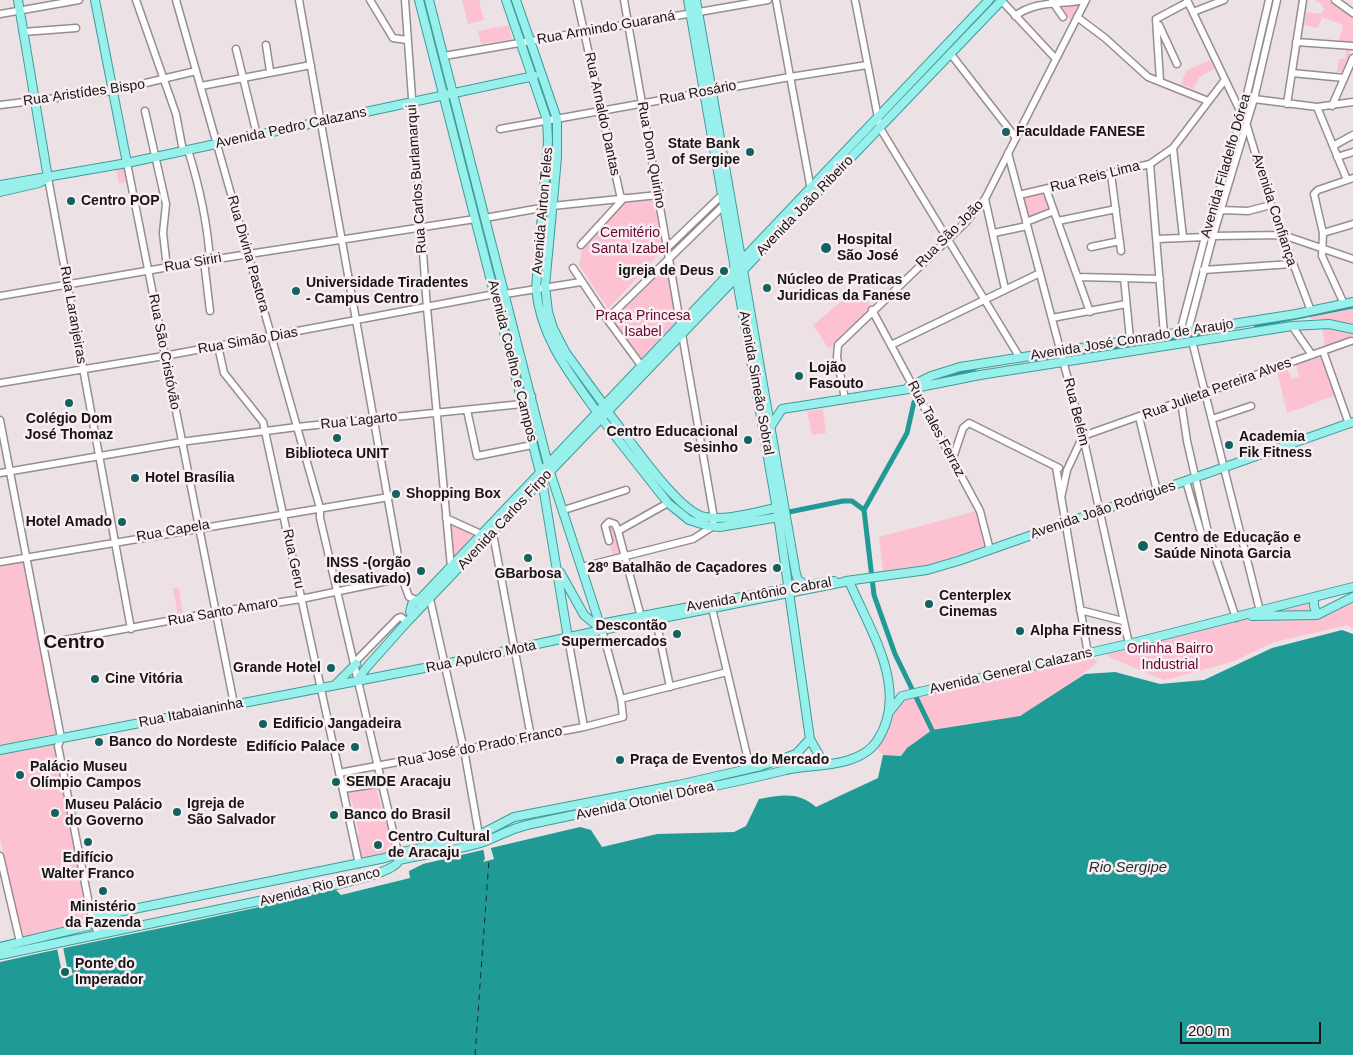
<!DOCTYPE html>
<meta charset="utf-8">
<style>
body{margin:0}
#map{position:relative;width:1353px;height:1055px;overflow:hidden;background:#ece1e4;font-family:Helvetica,sans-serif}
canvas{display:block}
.scale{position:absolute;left:1180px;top:1022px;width:141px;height:22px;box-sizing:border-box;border:2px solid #181516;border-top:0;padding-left:6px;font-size:15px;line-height:18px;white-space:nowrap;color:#181516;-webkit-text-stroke:4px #f9eef1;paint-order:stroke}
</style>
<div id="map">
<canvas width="1353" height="1055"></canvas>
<div class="scale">200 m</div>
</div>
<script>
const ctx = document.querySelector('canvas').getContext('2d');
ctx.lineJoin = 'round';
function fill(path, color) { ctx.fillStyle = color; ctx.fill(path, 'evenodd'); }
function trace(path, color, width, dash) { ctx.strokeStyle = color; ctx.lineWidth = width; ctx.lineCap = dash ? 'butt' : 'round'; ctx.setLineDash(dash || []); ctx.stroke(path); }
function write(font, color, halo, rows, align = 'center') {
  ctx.font = font + ' Helvetica,sans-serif'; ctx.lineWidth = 5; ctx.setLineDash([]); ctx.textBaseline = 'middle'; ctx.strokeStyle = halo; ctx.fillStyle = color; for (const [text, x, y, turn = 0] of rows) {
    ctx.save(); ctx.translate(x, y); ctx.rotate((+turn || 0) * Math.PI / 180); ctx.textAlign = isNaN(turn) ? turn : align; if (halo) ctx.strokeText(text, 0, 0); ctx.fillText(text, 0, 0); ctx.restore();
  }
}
fill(new Path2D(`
 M462,0H479L484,20L468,24Z
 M1315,0H1329L1353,17V43L1339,41L1343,25L1322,17L1318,28L1304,25L1306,12L1321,14L1324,9L1321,4Z
 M1082,3L1072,22L1060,6Z
 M509,25L512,39L481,44L478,31Z
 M1346,49H1351L1344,72H1337L1339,59H1345Z
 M1210,60L1214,69L1200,77L1193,89L1181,84L1186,71Z
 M125,168L128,182L119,183L116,169Z
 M1046,189L1053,213L1030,220L1023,196Z
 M653,197L663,250L608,309L579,265L583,244L626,200Z
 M667,267L676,323L641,359L611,321Z
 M849,295L856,302L863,297L872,306L829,349L813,325Z
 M1353,307V338L1325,347L1321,319H1311L1310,317Z
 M1322,357L1334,396L1287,413L1277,371L1287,368L1292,379L1299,377L1296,364Z
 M823,409L826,433L812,435L807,411Z
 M977,511L985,546L933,564L883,571L879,537Z
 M451,523L477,534L454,556Z
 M613,523L622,555L613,557L606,525Z
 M25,560L56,734L0,745V564Z
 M173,588H179L183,615L178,616Z
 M1353,598V630L1348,625L1274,642L1232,662L1164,680L1109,657L1108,652L1252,616L1319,618L1338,610Z
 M1312,603L1313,613L1277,612Z
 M1088,654L1097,662C1085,674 1033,712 1018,716C976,727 930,718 901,756L883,755L874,745L898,698Z
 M54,742L88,913L83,923L23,937L0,839V753Z
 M375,773L379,774L381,780L348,788L349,780L368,777Z
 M374,785L381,789L377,791L383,815L387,817L393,851V853L361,860L355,835H359L352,801L348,798L347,794L350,791Z`), '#fcc2d2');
fill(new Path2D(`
 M1342,630L1353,634V1055H0V962C111,937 224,917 335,889L341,895L410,878L409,871L423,864L580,827L591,830L602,847L657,834L734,832L746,826L759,799C781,795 798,791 816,807L878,778L883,755L901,756L907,748L932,730L1020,716L1085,674L1115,672L1160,684L1204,680L1272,648Z`), '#209a95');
fill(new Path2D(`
 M490,845L494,859L483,862L485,859L483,847Z
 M63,947L67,967H71L73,975L62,978L59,970L61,968L57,948Z`), '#ece1e4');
trace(new Path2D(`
 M1254,87L1273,0
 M548,187L553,126
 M1219,207L1235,152
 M543,246L542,292L544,314
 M1256,325L1353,306
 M1035,359L1223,331
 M929,381L975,368
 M588,393L620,434
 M914,402L907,433L864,510L874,595L895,654L932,730
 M653,476L675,505
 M784,513L843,501H852L864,510`), '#209a95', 5);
trace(new Path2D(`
 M475,1055L489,860`), '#1b302e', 1, [6, 5]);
const minor = new Path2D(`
 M136,0L176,114L183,151
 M176,0L320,508V518L399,857
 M299,0L402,578L409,597L416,600
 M370,0L393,38L407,40
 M405,0L427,308L451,567
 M577,0L621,199
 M776,0L811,190
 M855,0L880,128L1020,358
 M1001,0L1055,58
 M1187,0L1243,117
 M1335,0L1353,13
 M1052,1L1063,17
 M1193,12L1224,0
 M0,14L79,0
 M1015,16C1036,0 1061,5 1085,0
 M1077,17L1105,38L1148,77L1208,101
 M1159,25L1177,64
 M23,32L76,28
 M1296,42L1353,46
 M266,45L270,71
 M236,49L257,135
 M950,53L1016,138
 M444,56L768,0
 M1292,73L1344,78
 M1160,81L1156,19L1188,2
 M201,86L311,65
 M1254,99L1317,107L1353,102
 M1287,104L1303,0
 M0,105L112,91L196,71
 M1332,106L1353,58
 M1317,107L1347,180
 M145,111L166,204L163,233L167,268
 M1247,126L1271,205L1311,311
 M500,129L790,77L867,65
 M1333,146L1353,135
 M1173,148L1183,237
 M188,150C200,188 207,220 210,260
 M1008,153L1083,436L1129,644
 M1337,157L1353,152
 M127,163L234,704
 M1150,164L1164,334
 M1111,174L1121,251
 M48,178L131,629
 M1046,189L1090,312
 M1019,195L1150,164L1173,148L1224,81
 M985,199L1005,289
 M1220,210L1248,211L1271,205
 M485,218L552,206L658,195
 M1058,221L1116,209
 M1026,222L1054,211
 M994,233L1027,226
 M1323,233L1353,224
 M1213,236L1283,235L1353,259
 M1157,239L1205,237
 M581,245L624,198
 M1091,247L1120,241
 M667,248L725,192
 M204,261L210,311
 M573,268L607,319L643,368
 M1203,270L1292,264
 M1078,277L1160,279
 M1124,278L1130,339
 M505,294L581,282
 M0,296L204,261L475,219
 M1344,304L1322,256L1323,233L1314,194L1318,190L1353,178
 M872,310L980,511L990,550
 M1052,318L1126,304
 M607,319L726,203
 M1292,326L1312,355
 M1188,331L1213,236L1254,99L1277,0
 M1180,332L1205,237L1242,116L1269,0
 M1192,341L1261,615
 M891,345L1040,273
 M218,346L224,373L263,422L359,864
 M1323,351L1349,424
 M0,383L164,356L495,294
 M845,399L837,357L838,345L966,222L985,199L1086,0
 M1181,401L1187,441L1210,541L1236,618
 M467,410L477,456L532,445
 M1139,417L1157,491
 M1212,419L1251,406
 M0,420L61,738L58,746L92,919L99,935
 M952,461L963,428L969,423L1059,468
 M1056,467L1088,654
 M0,473L188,441L297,427L522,404L532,396
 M1186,481L1201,533L1210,541
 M1061,498L1067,470L1083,436L1351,341
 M564,510L626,490
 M446,518L481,534
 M618,531L668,503
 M493,534L531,737
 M609,541L605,526L609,522L615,524L618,531L641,617
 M0,562L389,497
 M582,567L693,539L712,527L714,518L624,0
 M430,599L465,755L479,835
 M711,604L750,768
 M1080,610L1123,621
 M656,620L670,687
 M568,638L584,727
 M43,644L216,612L301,599L402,578
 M355,662L398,618L401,617L407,622
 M621,699L727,672
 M339,773L584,727L623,717L621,699L602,630
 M343,789L383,783
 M0,856L20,942`);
const major = new Path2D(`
 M18,0L48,178
 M95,0L127,163
 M419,0L542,480L568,638
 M429,0L550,472L601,628
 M506,0L547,120L548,141L536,288C540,337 569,373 597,412
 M516,0L557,119V158L545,286L548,312L553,328L566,353L604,405
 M688,0L778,515L810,739L824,764
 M696,0L796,574L798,580L806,585
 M0,185L127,163L534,76
 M0,192L39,183L48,178
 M907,388L931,376L960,367L1296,314L1353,302
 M607,411C627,435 677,512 705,517C727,521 755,512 777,508
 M601,418L668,503L689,520L708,526L720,527L779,517
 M771,426L782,409L915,388L980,375L1292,326L1329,324L1353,329
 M560,572L584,615L602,630
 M846,581L927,570L958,561L1353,422
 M1314,597V606L1317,615
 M413,616L410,612L412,604L422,597L989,0
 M1252,616L1317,615L1353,597
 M600,624L789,588L834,581
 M358,679L366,668L407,622L542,480L1002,0
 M336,684L356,664
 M890,711L902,696L1141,641L1353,587
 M0,750L445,664L602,630L849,581
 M0,947L88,926L92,919L99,916L385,858L398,853L479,835L514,817L678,785L761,766L796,754L810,739
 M0,955L340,884C353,880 395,872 399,860C425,854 452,851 477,844C494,839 509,829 527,825C613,806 700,791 786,770C814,764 859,768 877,741C911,690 869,629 849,581`);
trace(minor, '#978d90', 9);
trace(major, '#3e9d98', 10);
trace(minor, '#fff', 6);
trace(major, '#97f0eb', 8);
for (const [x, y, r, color] of [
 [1006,132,5,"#13625f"],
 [750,152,5,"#13625f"],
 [71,201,5,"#13625f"],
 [826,248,6,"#13625f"],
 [724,271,5,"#13625f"],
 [767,288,5,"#13625f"],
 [296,291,5,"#13625f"],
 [799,376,5,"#13625f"],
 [69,403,5,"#13625f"],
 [337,438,5,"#13625f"],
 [748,440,5,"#13625f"],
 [1229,445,5,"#13625f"],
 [135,478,5,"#13625f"],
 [396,494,5,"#13625f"],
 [122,522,5,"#13625f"],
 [1143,546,6,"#13625f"],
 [528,558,5,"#13625f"],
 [777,568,5,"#13625f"],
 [421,571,5,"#13625f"],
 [929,604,5,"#13625f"],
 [1020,631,5,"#13625f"],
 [677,634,5,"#13625f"],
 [331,668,5,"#13625f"],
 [95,679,5,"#13625f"],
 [263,724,5,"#13625f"],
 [99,742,5,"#13625f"],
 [355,747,5,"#13625f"],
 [620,760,5,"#13625f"],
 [20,775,5,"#13625f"],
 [336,782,5,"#13625f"],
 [177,812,5,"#13625f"],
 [55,813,5,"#13625f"],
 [334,815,5,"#13625f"],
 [88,842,5,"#13625f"],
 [378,845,5,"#13625f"],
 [103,891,5,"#13625f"],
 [65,972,5,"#13625f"]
]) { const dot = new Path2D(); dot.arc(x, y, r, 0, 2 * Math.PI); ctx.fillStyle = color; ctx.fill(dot); trace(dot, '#f9eef1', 2); }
write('14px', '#181516', '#f9eef1', [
 ["Rua Armindo Guaraná",606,28,-10],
 ["Rua Aristídes Bispo",84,93,-8],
 ["Rua Rosário",698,93,-11],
 ["Rua Arnaldo Dantas",602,114,78],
 ["Avenida Pedro Calazans",291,128,-12],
 ["Rua Dom Quirino",651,155,80],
 ["Avenida Filadelfo Dórea",1226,166,-74],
 ["Rua Reis Lima",1095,177,-14],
 ["Rua Carlos Burlamarqui",417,179,-94],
 ["Avenida João Ribeiro",805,206,-46],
 ["Avenida Confiança",1274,210,72],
 ["Avenida Airton Teles",543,211,-85],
 ["Rua São João",950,234,-45],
 ["Rua Divina Pastora",248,254,74],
 ["Rua Siriri",193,263,-10],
 ["Rua Laranjeiras",73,315,80],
 ["Avenida José Conrado de Araujo",1132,340,-9],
 ["Rua Simão Dias",248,341,-10],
 ["Rua São Cristóvão",164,352,79],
 ["Avenida Coelho e Campos",512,361,76],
 ["Avenida Simeão Sobral",756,383,80],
 ["Rua Julieta Pereira Alves",1217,389,-20],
 ["Rua Belém",1076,412,76],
 ["Rua Lagarto",359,421,-6],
 ["Rua Tales Ferraz",936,429,62],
 ["Avenida João Rodrigues",1103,510,-19],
 ["Avenida Carlos Firpo",505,520,-47],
 ["Rua Capela",173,531,-10],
 ["Rua Geru",293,559,78],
 ["Avenida Antônio Cabral",759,595,-10],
 ["Rua Santo Amaro",223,612,-10],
 ["Rua Apulcro Mota",481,657,-12],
 ["Avenida General Calazans",1011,671,-13],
 ["Rua Itabaianinha",191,713,-11],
 ["Rua José do Prado Franco",480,747,-11],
 ["Avenida Otoniel Dórea",645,801,-12],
 ["Avenida Rio Branco",320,887,-14]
]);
write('bold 14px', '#181516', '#f9eef1', [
 ["Faculdade FANESE",1016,132],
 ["State Bank",740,144,"right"],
 ["of Sergipe",740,160,"right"],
 ["Centro POP",81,201],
 ["Hospital",837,240],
 ["São José",837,256],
 ["igreja de Deus",714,271,"right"],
 ["Núcleo de Praticas",777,280],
 ["Juridicas da Fanese",777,296],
 ["Universidade Tiradentes",306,283],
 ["- Campus Centro",306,299],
 ["Lojão",809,368],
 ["Fasouto",809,384],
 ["Colégio Dom",69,419,"center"],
 ["José Thomaz",69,435,"center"],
 ["Centro Educacional",738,432,"right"],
 ["Sesinho",738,448,"right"],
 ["Academia",1239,437],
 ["Fik Fitness",1239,453],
 ["Biblioteca UNIT",337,454,"center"],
 ["Hotel Brasília",145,478],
 ["Shopping Box",406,494],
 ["Hotel Amado",112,522,"right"],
 ["Centro de Educação e",1154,538],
 ["Saúde Ninota Garcia",1154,554],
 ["INSS -(orgão",411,563,"right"],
 ["desativado)",411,579,"right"],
 ["28º Batalhão de Caçadores",767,568,"right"],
 ["GBarbosa",528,574,"center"],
 ["Centerplex",939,596],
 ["Cinemas",939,612],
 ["Descontão",667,626,"right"],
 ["Supermercados",667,642,"right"],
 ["Alpha Fitness",1030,631],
 ["Grande Hotel",321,668,"right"],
 ["Cine Vitória",105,679],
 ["Edificio Jangadeira",273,724],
 ["Banco do Nordeste",109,742],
 ["Edifício Palace",345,747,"right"],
 ["Praça de Eventos do Mercado",630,760],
 ["Palácio Museu",30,767],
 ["Olímpio Campos",30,783],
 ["SEMDE Aracaju",346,782],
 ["Igreja de",187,804],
 ["São Salvador",187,820],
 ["Museu Palácio",65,805],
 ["do Governo",65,821],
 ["Banco do Brasil",344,815],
 ["Centro Cultural",388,837],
 ["de Aracaju",388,853],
 ["Edifício",88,858,"center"],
 ["Walter Franco",88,874,"center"],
 ["Ministério",103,907,"center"],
 ["da Fazenda",103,923,"center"],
 ["Ponte do",75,964],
 ["Imperador",75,980]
], 'left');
write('14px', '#680734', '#f9eef1', [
 ["Cemitério",630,233],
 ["Santa Izabel",630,249],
 ["Praça Princesa",643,316],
 ["Isabel",643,332],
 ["Orlinha Bairro",1170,649],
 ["Industrial",1170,665]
]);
write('italic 15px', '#1b302e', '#f9eef1', [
 ["Rio Sergipe",1128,868]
]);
write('bold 19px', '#181516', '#f9eef1', [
 ["Centro",74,643]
]);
</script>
